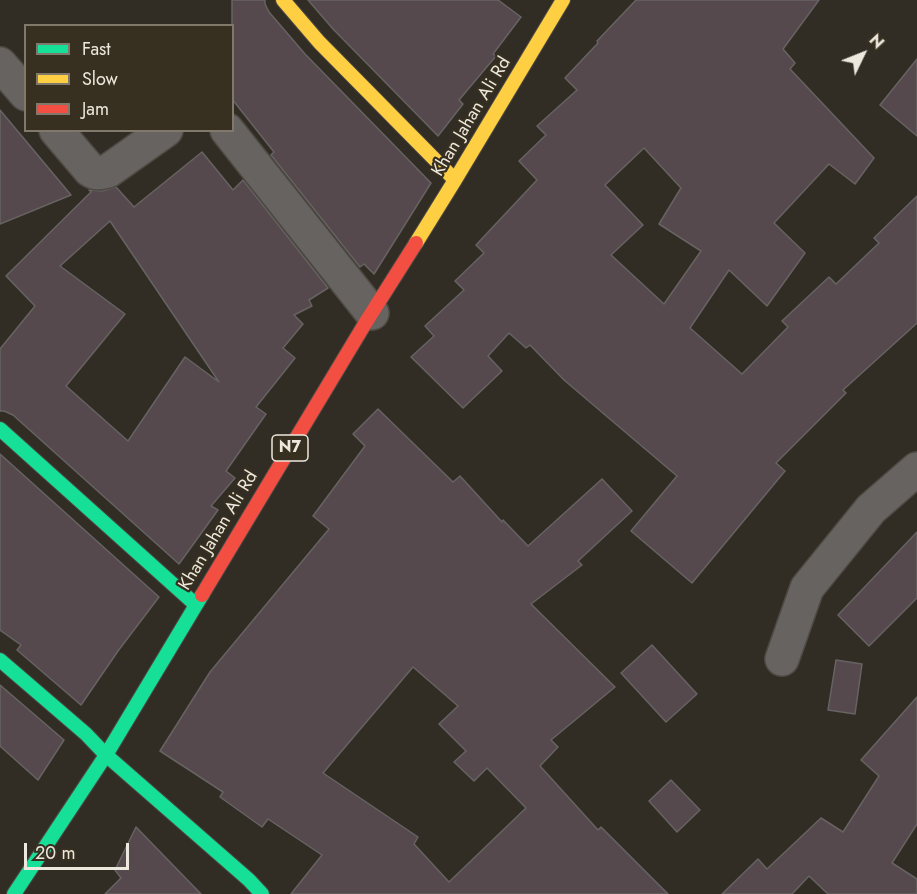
<!DOCTYPE html>
<style>
body{margin:0}
#map{position:relative;width:917px;height:894px;overflow:hidden;background:#312d25;font-family:Jost,sans-serif}
canvas{display:block}
.legend{position:absolute;left:24px;top:24px;width:210px;height:108px;box-sizing:border-box;background:#372f1f;border:2px solid #80796b;margin:0;padding:8px 10px;list-style:none;font-size:18px;color:#ede8de}
.legend li{display:flex;align-items:center;gap:12px;height:30px}
.legend b{width:30px;border:2px solid #80796b}
.north{position:absolute;left:833px;top:24px;width:60px;height:60px;-webkit-text-stroke:4px #372f1f;paint-order:stroke;rotate:47deg;font-size:16px;font-weight:700;line-height:24px;text-align:center;color:#ede8de}
.north::after{content:'';display:block;margin:auto;width:21px;height:27px;background:#ede8de;clip-path:polygon(50% 0,100% 100%,50% 72%,0 100%)}
.scale{position:absolute;left:24px;top:843px;width:105px;height:27px;box-sizing:border-box;border:3px solid #ede8de;border-top:0;padding-left:8px;font-size:18px;line-height:21px;white-space:nowrap;color:#ede8de;-webkit-text-stroke:4px #372f1f;paint-order:stroke}
</style>
<div id="map">
<canvas width="917" height="894"></canvas>
<ul class="legend">
<li><b style="height:8px;background:#16e098"></b>Fast</li>
<li><b style="height:8px;background:#ffcf43"></b>Slow</li>
<li><b style="height:8px;background:#f24e42"></b>Jam</li>
</ul>
<div class="north">N</div>
<div class="scale">20 m</div>
</div>
<script>
const ctx = document.querySelector('canvas').getContext('2d');
ctx.lineJoin = 'round';
function fill(path, color) { ctx.fillStyle = color; ctx.fill(path, 'evenodd'); }
function trace(path, color, width, dash) { ctx.strokeStyle = color; ctx.lineWidth = width; ctx.lineCap = dash ? 'butt' : 'round'; ctx.setLineDash(dash || []); ctx.stroke(path); }
function write(font, color, halo, rows, align = 'center') {
  ctx.font = font + ' Jost,sans-serif'; ctx.lineWidth = 4.5; ctx.setLineDash([]); ctx.textBaseline = 'middle'; ctx.strokeStyle = halo; ctx.fillStyle = color; for (const [text, x, y, turn = 0] of rows) {
    ctx.save(); ctx.translate(x, y); ctx.rotate((+turn || 0) * Math.PI / 180); ctx.textAlign = isNaN(turn) ? turn : align; if (halo) ctx.strokeText(text, 0, 0); ctx.fillText(text, 0, 0); ctx.restore();
  }
}
const building = new Path2D(`
 M232,0H265V4L269,12L305,54L431,183L374,274L364,264L360,267L271,155L274,152L232,99Z
 M308,0H498L521,17L493,54L496,56L459,100L463,104L438,136L333,29Z
 M636,0H819L783,49L795,63L790,69L874,158L855,184L829,164L774,223L805,253L767,306L729,270L690,328L742,374L788,327L782,321L829,277L836,284L879,243L874,238L917,196V323L843,390L846,393L776,463L785,471L692,583L631,531L677,476L564,380L530,345L526,348L509,333L488,356L502,371L463,408L411,357L434,336L425,326L464,290L455,281L484,253L476,245L537,180L519,161L546,135L537,126L577,90L565,78L598,43L597,41ZM644,148L681,188L659,224L701,251L664,304L611,255L643,225L605,185Z
 M917,59V136L880,105Z
 M0,110L71,195L0,224Z
 M202,152L233,190L243,180L328,288L309,300L312,306L294,315L303,324L283,348L295,358L256,407L266,414L226,471L235,478L211,506L218,510L179,564L13,415L4,411H0V349L35,306L6,276L91,192L89,190L102,191L116,187L134,207ZM110,221L219,382L185,357L128,441L66,386L125,314L60,266Z
 M378,409L453,482L460,476L502,522L503,520L528,546L602,479L632,511L578,561L582,565L531,604L615,687L551,740L558,747L540,766L598,830L601,827L668,894H291L322,855L268,819L262,827L220,797L223,792L160,751L210,672L329,529L313,516L365,446L353,434ZM413,667L458,706L439,724L466,751L454,762L474,781L487,768L526,808L449,882L414,844L418,837L323,773Z
 M0,454L159,597L118,651L81,705L17,650L21,645L0,630Z
 M917,532V598L869,646L838,615Z
 M652,645L697,694L666,722L621,673Z
 M836,660L862,664L855,714L828,710Z
 M0,685L64,740L38,780L0,746Z
 M917,697V824L892,863L917,879V894H828L809,876L792,894H722L758,859L767,869L821,818L843,832L879,776L861,760Z
 M671,780L700,810L677,832L649,801Z
 M136,827L201,894H105L121,878L115,870Z`);
fill(building, '#55494e');
trace(building, '#676362', 1.5);
const street = new Path2D(`
 M0,64L26,94
 M56,130L90,170C96,174 100,173 108,171L166,130
 M227,130L372,313
 M782,659L807,588L871,509L917,469`);
const fast = new Path2D(`
 M0,429L196,605
 M0,660L86,734L106,755L249,880L262,894
 M14,894L106,755L202,595`);
const slow = new Path2D(`
 M283,0L319,42L455,180
 M416,243L455,180L563,0`);
const jam = new Path2D(`
 M202,595L366,322L416,243`);
trace(street, '#4e4a43', 36);
trace(fast, '#4e4a43', 16);
trace(slow, '#4e4a43', 16);
trace(jam, '#4e4a43', 16);
trace(street, '#676360', 33);
trace(fast, '#16e098', 14);
trace(slow, '#ffcf43', 14);
trace(jam, '#f24e42', 14);
for (const [x, y, w] of [
 [290,448,36]
]) { const box = new Path2D(); box.roundRect(x - w / 2, y - 13, w, 26, 4.5); ctx.fillStyle = '#372f1f'; ctx.fill(box); trace(box, '#ede8de', 1.5); }
write('bold 16px', '#ede8de', null, [
 ["N7",290,448]
]);
write('18px', '#ede8de', '#372f1f', [
 ["Khan Jahan Ali Rd",472,117,-59],
 ["Khan Jahan Ali Rd",219,531,-59]
]);
</script>
